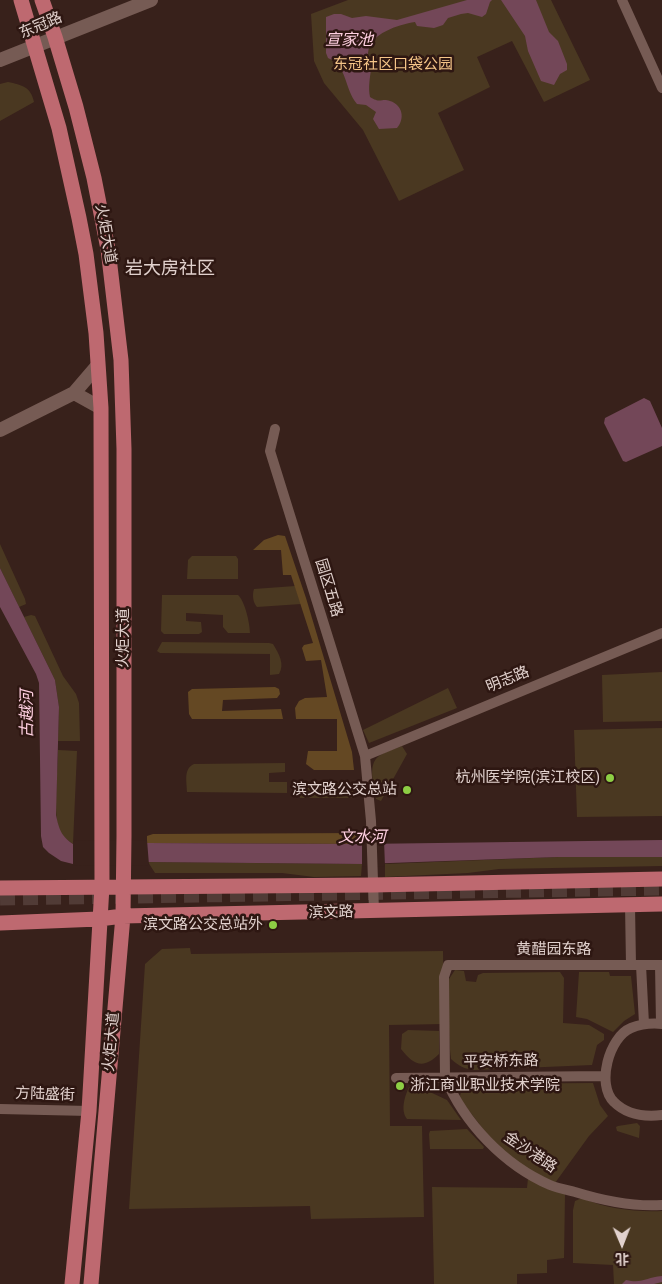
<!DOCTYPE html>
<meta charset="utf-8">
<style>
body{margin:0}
#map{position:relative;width:662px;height:1284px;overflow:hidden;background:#38211b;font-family:"Roboto Condensed","Noto Sans SC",sans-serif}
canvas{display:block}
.north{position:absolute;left:597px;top:1219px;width:50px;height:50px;-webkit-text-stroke:4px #2e1712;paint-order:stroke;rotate:179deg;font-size:14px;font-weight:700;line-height:20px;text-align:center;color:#e1d1cd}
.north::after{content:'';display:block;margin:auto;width:18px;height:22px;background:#e1d1cd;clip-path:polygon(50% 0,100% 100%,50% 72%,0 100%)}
</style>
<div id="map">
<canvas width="662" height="1284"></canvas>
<div class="north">北</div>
</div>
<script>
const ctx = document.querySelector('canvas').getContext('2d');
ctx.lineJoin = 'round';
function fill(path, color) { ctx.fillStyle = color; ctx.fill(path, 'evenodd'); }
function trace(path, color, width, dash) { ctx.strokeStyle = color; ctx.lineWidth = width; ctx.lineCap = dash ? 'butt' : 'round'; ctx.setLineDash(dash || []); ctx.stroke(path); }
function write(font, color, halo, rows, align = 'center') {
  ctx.font = font + ' "Roboto Condensed","Noto Sans SC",sans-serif'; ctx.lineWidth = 5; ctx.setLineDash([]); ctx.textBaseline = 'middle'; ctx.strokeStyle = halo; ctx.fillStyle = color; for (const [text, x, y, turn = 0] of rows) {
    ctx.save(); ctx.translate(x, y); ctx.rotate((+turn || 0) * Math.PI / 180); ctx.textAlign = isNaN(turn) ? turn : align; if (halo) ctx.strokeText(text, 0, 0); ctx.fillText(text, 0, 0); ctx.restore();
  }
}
fill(new Path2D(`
 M348,0H551L590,80L544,102L512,41L477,57L490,87L438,113L464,170L399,201L363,130L324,83L314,61L311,14Z
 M8,82C22,85 31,87 34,102L0,121V84Z
 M0,544L25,599L26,604L19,607L0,568Z
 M192,556H236L238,559V579H187L188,560Z
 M295,586L301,604L257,607C253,603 252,595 254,589Z
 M162,595H238C245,601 250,624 250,633H228L223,627V615L186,613V621L201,622L202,632L199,634H164L161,631Z
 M31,615L35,616L63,676L76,694L79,703L80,741H58L59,707L55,680L24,617Z
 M162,642L269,643L273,644C279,654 285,664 279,674L270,675V654L160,653L157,651Z
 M662,672V721L603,722L602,675Z
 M448,688L457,708L369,743L363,730Z
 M662,728V816L577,817L574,730Z
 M402,746L407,754L381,801L376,799C374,787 367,764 379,756C386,751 395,749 402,746Z
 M58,750L77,751L73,844C68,840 61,836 59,830C53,815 58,768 58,750Z
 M285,763V772L269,773V782H287V793L187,792C187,782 183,769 194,764Z
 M300,783H353L355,785V798H300Z
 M662,856V866L499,869L468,873L385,877V864L558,857Z
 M148,862L362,864L361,876L314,877L282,873H155Z
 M190,948L191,954L443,951L444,1024L389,1025L390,1126H422L424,1217L311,1219L310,1206L129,1209L145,964L162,949Z
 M455,970L464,971L466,981L476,982L478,975L483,973L560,972L564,978L563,1023L589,1025L604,1034V1040L597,1045L592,1065L474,1070C464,1069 459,1066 451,1059L450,1050L447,982Z
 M579,972H609L610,976H631L635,1014L624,1021L613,1032L587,1019L576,1017Z
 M408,1030L439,1031V1054C424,1069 414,1066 401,1049L402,1034Z
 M593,1083L600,1105L608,1116L589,1136L555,1183L534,1173L498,1148L463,1103L460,1096L462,1088L468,1084Z
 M415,1085L447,1100L461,1120L407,1119C400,1110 405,1096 409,1087Z
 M637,1123L640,1126L639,1138L617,1131L616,1127L618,1126Z
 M467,1129L484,1147L483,1149H430L429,1134L430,1131Z
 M528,1178L565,1194L564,1258L547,1260V1273L517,1274V1284H434L432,1187L527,1188Z
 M582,1198C607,1209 635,1212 662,1211V1284H614L613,1265L573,1263V1210L575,1201Z`), '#4a3821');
fill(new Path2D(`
 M278,535L285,536L306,598L352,752L354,770H314L306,764L308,751H337V719H296L295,708L299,701L305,698L327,697L321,660L306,661L302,648L304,645L313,643L291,575H283L281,550H253L264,540Z
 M275,687L279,689L280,694L277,698L223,700L222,711L281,709L283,719H192L189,714L188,692L192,689Z
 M358,833L362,837V844L147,843V836L153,834Z`), '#644823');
fill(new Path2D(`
 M467,0H492L490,2L486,14L482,17L468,13L461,14L448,18L443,25L434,28L417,26L415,22C398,25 370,33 368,53C367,58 371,63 371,69C370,78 368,87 370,97C381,104 381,98 390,101C403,105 405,119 397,128L379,129L373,119L376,112L366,105L357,104C344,89 348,66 328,58L326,53V17L334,14H341L352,18L366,16L397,20Z
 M501,0H536L549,32L558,41L567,64V70L560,74L554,85L541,81L528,51L525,36Z
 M644,398L650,401L662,428V446L626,462L623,461L604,423L605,418Z
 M0,568L55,680L59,707L56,815C59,829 61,836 73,844L147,843L362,844L662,840V857H558L362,864L148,862L73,864L61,861L49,853L43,847L41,836L39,683L36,674L0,607Z
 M662,1276V1282L654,1284H622L626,1280C643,1284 646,1277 662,1276Z`), '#734758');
fill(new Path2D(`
 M147,840L149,865L73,866V841Z
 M384,841L385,866L362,867V842Z`), '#38211b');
trace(new Path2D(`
 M0,898L662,888`), '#513b36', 15, [15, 8]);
trace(new Path2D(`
 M622,0L662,88
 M275,429L270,451L365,756L371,821L374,911
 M365,756L662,633
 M630,905L631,965
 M641,965L644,1024
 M660,965L661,1024
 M662,965H448L444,977L445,1077C464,1123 504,1165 550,1185C557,1188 567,1190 575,1192C604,1201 632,1207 662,1205
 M662,1024C652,1023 641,1024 631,1028C609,1037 596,1085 614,1102C627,1115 645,1117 662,1115
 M396,1078L605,1076
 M0,1109L89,1111`), '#765b54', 10);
trace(new Path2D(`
 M0,60L151,0
 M74,393L101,408
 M0,430L74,393L98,365`), '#765b54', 14);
trace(new Path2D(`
 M21,0L59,128L79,218L86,254L96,333L101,408L102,886L89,1111L72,1284
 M42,0L55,37L76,107L94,178L108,249L121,360L124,449V836L123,916L91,1284
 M0,888L373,885L662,879
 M0,923L99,919L123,916L662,904`), '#be6970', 15);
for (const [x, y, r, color] of [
 [610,778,5,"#8dce44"],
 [407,790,5,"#8dce44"],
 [273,925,5,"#8dce44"],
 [400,1086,5,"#8dce44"]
]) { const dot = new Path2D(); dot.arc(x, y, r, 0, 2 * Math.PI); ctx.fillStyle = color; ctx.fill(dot); trace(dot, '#2e1712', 2); }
write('15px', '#e1d1cd', '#2e1712', [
 ["东冠路",41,26,-23],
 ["火炬大道",105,234,80],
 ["园区五路",328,588,73],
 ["火炬大道",124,638,-90],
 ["明志路",508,680,-22],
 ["滨文路",331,913,-1],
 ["黄醋园东路",554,950],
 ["火炬大道",112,1042,-85],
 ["平安桥东路",501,1062,-1],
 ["方陆盛街",45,1095,2],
 ["金沙港路",530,1153,34]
]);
write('15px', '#f5c588', '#2e1712', [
 ["东冠社区口袋公园",393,65]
]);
write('15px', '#e1d1cd', '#2e1712', [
 ["杭州医学院(滨江校区)",600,778],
 ["滨文路公交总站",397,790],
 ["滨文路公交总站外",263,925],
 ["浙江商业职业技术学院",410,1086,"left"]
], 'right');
write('italic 16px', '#ffd0e1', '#2e1712', [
 ["宣家池",349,41],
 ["古越河",28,714,-90],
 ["文水河",362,838]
]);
write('18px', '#e1d1cd', '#2e1712', [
 ["岩大房社区",170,269]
]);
</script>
